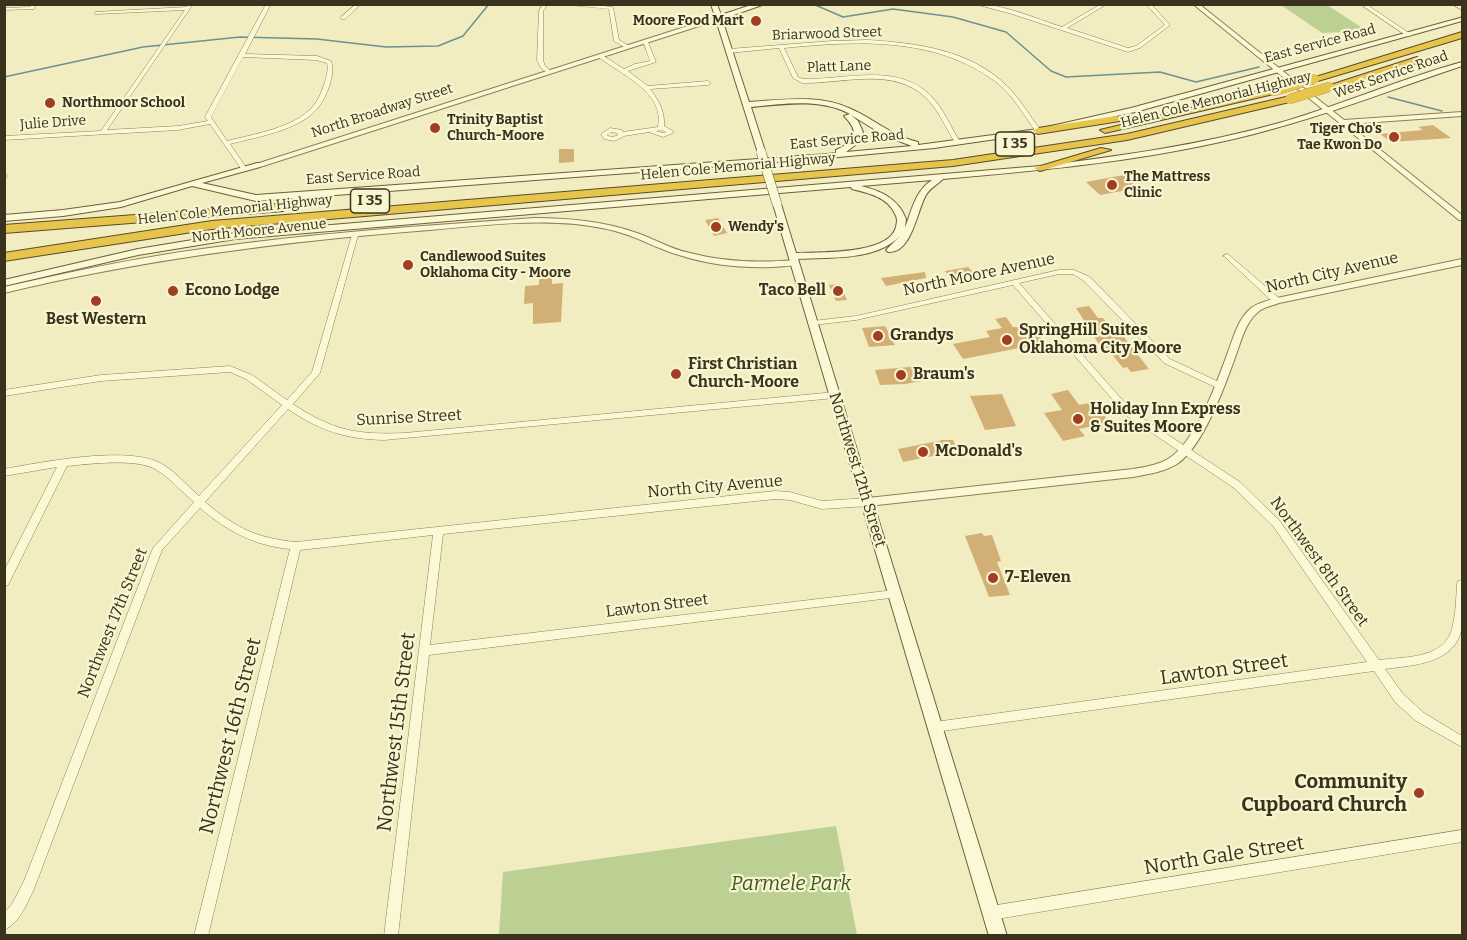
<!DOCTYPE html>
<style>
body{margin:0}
#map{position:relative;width:1467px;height:940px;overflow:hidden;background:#f1edc1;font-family:Bitter,serif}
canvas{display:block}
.frame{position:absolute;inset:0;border:6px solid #3b321d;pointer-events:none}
</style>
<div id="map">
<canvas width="1467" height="940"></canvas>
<div class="frame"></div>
</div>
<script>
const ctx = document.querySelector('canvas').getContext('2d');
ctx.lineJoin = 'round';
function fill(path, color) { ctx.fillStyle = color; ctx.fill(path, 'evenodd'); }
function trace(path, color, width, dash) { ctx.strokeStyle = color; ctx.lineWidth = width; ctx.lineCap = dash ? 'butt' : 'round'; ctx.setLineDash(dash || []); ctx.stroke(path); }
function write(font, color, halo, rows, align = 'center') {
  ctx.font = font + ' Bitter,serif'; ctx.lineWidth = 4.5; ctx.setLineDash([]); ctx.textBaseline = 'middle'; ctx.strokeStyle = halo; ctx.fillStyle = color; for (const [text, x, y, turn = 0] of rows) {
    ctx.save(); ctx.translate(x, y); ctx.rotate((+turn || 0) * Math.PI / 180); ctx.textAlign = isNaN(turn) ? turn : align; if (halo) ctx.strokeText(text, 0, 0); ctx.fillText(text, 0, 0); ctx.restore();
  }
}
fill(new Path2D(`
 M1281,5H1327L1367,31L1322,33Z
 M836,826L857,935H499L503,872Z`), '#bcd094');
trace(new Path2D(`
 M813,4L843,17L893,9L953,17L1006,32L1051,71L1066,77L1160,72L1196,82L1259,67
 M4,77L143,47L240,37L317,39L386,47L438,46L463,36L489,4
 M1388,97L1442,111`), '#6a9291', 1.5);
fill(new Path2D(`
 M1433,125L1451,138L1391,142L1380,134L1423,130L1418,127Z
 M559,149H574V162L559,163Z
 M1124,175L1138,188L1100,195L1086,182Z
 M718,218L727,233L714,236L705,220Z
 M968,267L974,273L950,278L945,271Z
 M925,272L926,278L886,286L881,278Z
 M552,273V284L563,283L561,322L533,324V303L524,304L525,286L539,285V274Z
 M840,284L847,300L836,301L829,285Z
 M1089,306L1098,318H1103L1112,329L1117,328L1149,369L1131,372L1127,367L1123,368L1107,348L1102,349L1076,308Z
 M1006,317L1013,327L1033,328L1045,343L963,359L953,344L990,337L986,331L1002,328L995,319Z
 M885,326L895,345L869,347L862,328Z
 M921,366L927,380L905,384L880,385L875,370Z
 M1068,390L1079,405L1094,402L1113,427L1101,429L1098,425L1079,429L1085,436L1063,441L1044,413L1062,410L1051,394Z
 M1002,394L1016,426L985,430L970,396Z
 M943,440H953L958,451L903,462L898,449Z
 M982,533L984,536L992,535L1001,561L997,562L1010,595L989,597L965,536Z`), '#d2af74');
const minor = new Path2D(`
 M31,4H36L34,9L4,10V8L30,7Z
 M188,4H193L107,130L178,126L208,121L205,117L266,4H271L245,54L317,56L331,61C334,69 332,75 330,84C327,93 323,102 317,109C298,131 256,137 230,144L247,169L246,170H242L210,124L178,130L4,140V136L101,131L185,10L97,14H95V12L187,7ZM243,57L316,60L327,63C329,70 326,78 324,85C321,93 318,101 313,106C295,128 254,134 227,141L211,117Z
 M356,4H361L345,19H341V17Z
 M543,4H548L543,11V60L545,66L552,72L549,74L541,68L537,60L539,11Z
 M559,4H585L613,7L619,40L631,47L626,48L614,41L609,9Z
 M975,4C1004,4 1034,18 1062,27L1101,4H1107L1067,28L1128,48L1136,46L1165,25L1146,4H1151L1170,25L1140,48L1128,52L1012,14Z
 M1360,4H1366L1412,35L1407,36Z
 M1452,4H1458L1462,7V10Z
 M868,40C917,43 971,50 1007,86C1020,99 1030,116 1041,131L1036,132C1024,115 1013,95 996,82C935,36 856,41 784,48L798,77L803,79C845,80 898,62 931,96C944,109 951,128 961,143L960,144H956C946,129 939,110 926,98C894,66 842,84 802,83L793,78L779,48L729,53L726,51L729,49L832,41Z
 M643,41L648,42L656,62L628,71L648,86L708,81L711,83L708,85L650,89C659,100 665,112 664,126L673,131V133L663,137L649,132L624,136L623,137L614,141L604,139L601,134L610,128L622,130L623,132L658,127C666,92 618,73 597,56L602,55L624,69L635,64L650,61ZM662,130L666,132L663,133L656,131ZM611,132L617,133L618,135L613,137L608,136L607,135Z
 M4,174L7,175V177L4,178Z
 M355,233L358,235L320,373L293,404C333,431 358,435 405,433L835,392L839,395L835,398L384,440C346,439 320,431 288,409L205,502C236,528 256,538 296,542L775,491L790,492L822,501L868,498L871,499L873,502L871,505L868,506L822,509L790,500L775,499L443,534L430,645L894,590L898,591L899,594L898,597L429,655L398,936H384L433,535L300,550L208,936H194L290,549C255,546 227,531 200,508L162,550L34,889C27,903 20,923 4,930V913L12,904L24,881L153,548L194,502C181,491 169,477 155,469C135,458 89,464 67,466L8,585L4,586V571L57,467L4,476V469C43,462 120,447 156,461C173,468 186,485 199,496L282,405L246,379L230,372L101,381L4,396V390L101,375L230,366L252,375L287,400L312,372L352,235Z
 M1227,254L1229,255L1280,299V303H1274L1225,257L1223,256Z
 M1059,270H1074L1090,277L1170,359L1221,383L1222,385L1221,387H1215L1164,363L1084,281L1073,274H1059L1019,283L1133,412L1240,482L1279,520L1379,660C1403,657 1441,659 1451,632C1456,617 1456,599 1457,584L1458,581L1462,580C1462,595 1465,612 1462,627C1456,664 1414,665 1385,669L1403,694L1424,713L1462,736V747L1416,721L1395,702L1374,671L935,732L931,731L929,727L931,723L935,722L1367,662L1273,526L1234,488L1127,416L1013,285L856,320L813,325L809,323L813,321L856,316Z
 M1462,830V842L991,920L986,918L984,913L986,908L991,906Z`);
const tertiary = new Path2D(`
 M1193,4H1199L1344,120L1462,112V116L1348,124L1462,215V220H1459Z
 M719,16L722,18L721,19L260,167L253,165Z
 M534,218C568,218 602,221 634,232C653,238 670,249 690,253C724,262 760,263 795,260L799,263C792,267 781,266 773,267C742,268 709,265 679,255C661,250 645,241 628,235C611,229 593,226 575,224C523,219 469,227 417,231C278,242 140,260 4,293V287C70,272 135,258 202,249C312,233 423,226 534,218Z
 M1462,259V265L1279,303C1272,306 1263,307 1258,312C1246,322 1242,338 1237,352C1226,383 1204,446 1177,464C1164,472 1148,474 1133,477L868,506L864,505L863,502L864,499L868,498L1133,469C1145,467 1158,465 1168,459C1196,442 1217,382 1228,352C1234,336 1238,319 1251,308C1258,303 1269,300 1277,298Z`);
const secondary = new Path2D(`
 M711,4H717L721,15L754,4H765L722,19L749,102C783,100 819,94 851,109C874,119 892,136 918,142V145L1038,129L1131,108L1460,18L1462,17V21L1135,112L1038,133L934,148L828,158L256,201L192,186L121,207L63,216L4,221V215L63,210L120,202L257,163H260V167L202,183L256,195L828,154L836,153V150C856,141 860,132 844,116L850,114C820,98 784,104 751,107L765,151L758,153ZM851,115L885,136L912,146L846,152L858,143L863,132L858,121Z
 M1462,62V66C1393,89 1325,116 1254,134C1152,160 1048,170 943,179C938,184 930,188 926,195C917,210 912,254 888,252L886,250L900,236C876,261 831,257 798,259L1007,936H989L773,204L777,201L781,204L796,253C819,252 889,255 896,227C897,222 898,219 895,214C888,197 868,193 852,189L851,187L235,239L138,255L4,286V280L138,249L235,233L1040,166C1120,156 1201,145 1279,123C1341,105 1400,79 1462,62ZM932,180C915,191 912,210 905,228L906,219C898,198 881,191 861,186Z`);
const motorway = new Path2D(`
 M1462,32V38L1318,81L1309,79Z
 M1417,57L1422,60L1420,62L1333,89L1324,87Z
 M1274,88L1278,89V93L1105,133L1100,130Z
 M1290,96L1295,99L1294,101L1127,140L953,166L212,229L4,261V253L212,221L953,160L1127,134Z
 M1116,116L1120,117V121L1038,134L1033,131L1038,128Z
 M1101,148L1111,150L1040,171L1034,168Z
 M279,204L285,208L283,211L4,233V225Z`);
trace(minor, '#8c7f57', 1);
trace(tertiary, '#8c7f57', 2);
trace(secondary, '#6e5f3a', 2);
trace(motorway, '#594b2c', 2);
fill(minor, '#fbf8d5');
fill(tertiary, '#fbf8d5');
fill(secondary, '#fbf8d5');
fill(motorway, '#e7c44c');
const secondaryBridgeFar1 = new Path2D(`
 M761,151L762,153`);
const secondaryBridge = new Path2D(`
 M761,152L777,204`);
const motorwayBridge = new Path2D(`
 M1274,91L1314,79
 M1290,99L1329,87`);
trace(secondaryBridgeFar1, '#6e5f3a', 8, []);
trace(secondaryBridge, '#6e5f3a', 10, []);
trace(motorwayBridge, '#594b2c', 10, []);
trace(secondaryBridgeFar1, '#fbf8d5', 8);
trace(secondaryBridge, '#fbf8d5', 9);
trace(motorwayBridge, '#e7c44c', 10);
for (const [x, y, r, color] of [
 [756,21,6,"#a03d23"],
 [50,103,6,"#a03d23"],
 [435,128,6,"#a03d23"],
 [1394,137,6,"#a03d23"],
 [1112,185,6,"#a03d23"],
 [716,227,6,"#a03d23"],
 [408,265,6,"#a03d23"],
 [173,291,6,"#a03d23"],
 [838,291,6,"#a03d23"],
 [96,301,6,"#a03d23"],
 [878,336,6,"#a03d23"],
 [1007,340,6,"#a03d23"],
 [676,374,6,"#a03d23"],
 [901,375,6,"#a03d23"],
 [1078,419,6,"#a03d23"],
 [923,452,6,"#a03d23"],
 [993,578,6,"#a03d23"],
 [1419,793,6,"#a03d23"]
]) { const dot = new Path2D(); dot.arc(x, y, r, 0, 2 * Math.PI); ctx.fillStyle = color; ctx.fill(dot); trace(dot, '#f8f5d1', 2); }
write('bold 14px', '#3b321d', '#f8f5d1', [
 ["Moore Food Mart",744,21,"right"],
 ["Northmoor School",62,103],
 ["Trinity Baptist",447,120],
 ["Church-Moore",447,136],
 ["Tiger Cho's",1382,129,"right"],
 ["Tae Kwon Do",1382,145,"right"],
 ["The Mattress",1124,177],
 ["Clinic",1124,193],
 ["Wendy's",728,227],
 ["Candlewood Suites",420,257],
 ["Oklahoma City - Moore",420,273]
], 'left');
write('14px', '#3b321d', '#f8f5d1', [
 ["Briarwood Street",827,34,-2],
 ["East Service Road",1320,44,-15],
 ["Platt Lane",839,67,-2],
 ["West Service Road",1391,75,-19],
 ["Helen Cole Memorial Highway",1216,100,-14],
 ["North Broadway Street",382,111,-18],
 ["Julie Drive",53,123,-4],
 ["East Service Road",847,140,-5],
 ["Helen Cole Memorial Highway",738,167,-5],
 ["East Service Road",363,176,-4],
 ["Helen Cole Memorial Highway",235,210,-6],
 ["North Moore Avenue",259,231,-6]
]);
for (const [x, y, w] of [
 [1015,144,39],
 [370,201,39]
]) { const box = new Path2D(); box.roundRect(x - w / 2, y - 12, w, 24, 4.5); ctx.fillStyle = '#f8f5d1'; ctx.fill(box); trace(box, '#3b321d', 1.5); }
write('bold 15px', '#3b321d', null, [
 ["I 35",1015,144],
 ["I 35",370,201]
]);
write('16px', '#3b321d', '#f8f5d1', [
 ["North City Avenue",1332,273,-13],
 ["North Moore Avenue",979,275,-12],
 ["Sunrise Street",409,418,-3],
 ["Northwest 12th Street",857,470,73],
 ["North City Avenue",715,487,-5],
 ["Northwest 8th Street",1319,562,54],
 ["Lawton Street",657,606,-7],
 ["Northwest 17th Street",113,623,-68]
]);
write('bold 16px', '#3b321d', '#f8f5d1', [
 ["Econo Lodge",185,291],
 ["Taco Bell",826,291,"right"],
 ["Best Western",96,320,"center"],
 ["SpringHill Suites",1019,331],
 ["Oklahoma City Moore",1019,349],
 ["Grandys",890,336],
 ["First Christian",688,365],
 ["Church-Moore",688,383],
 ["Braum's",913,375],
 ["Holiday Inn Express",1090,410],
 ["& Suites Moore",1090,428],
 ["McDonald's",935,452],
 ["7-Eleven",1005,578]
], 'left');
write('20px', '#3b321d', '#f8f5d1', [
 ["Lawton Street",1224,670,-8],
 ["Northwest 15th Street",397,732,-83],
 ["Northwest 16th Street",231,736,-76],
 ["North Gale Street",1224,856,-9]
]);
write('bold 20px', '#3b321d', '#f8f5d1', [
 ["Community",1407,782],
 ["Cupboard Church",1407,805]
], 'right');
write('italic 20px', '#3f5922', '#f8f5d1', [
 ["Parmele Park",791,884]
]);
</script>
